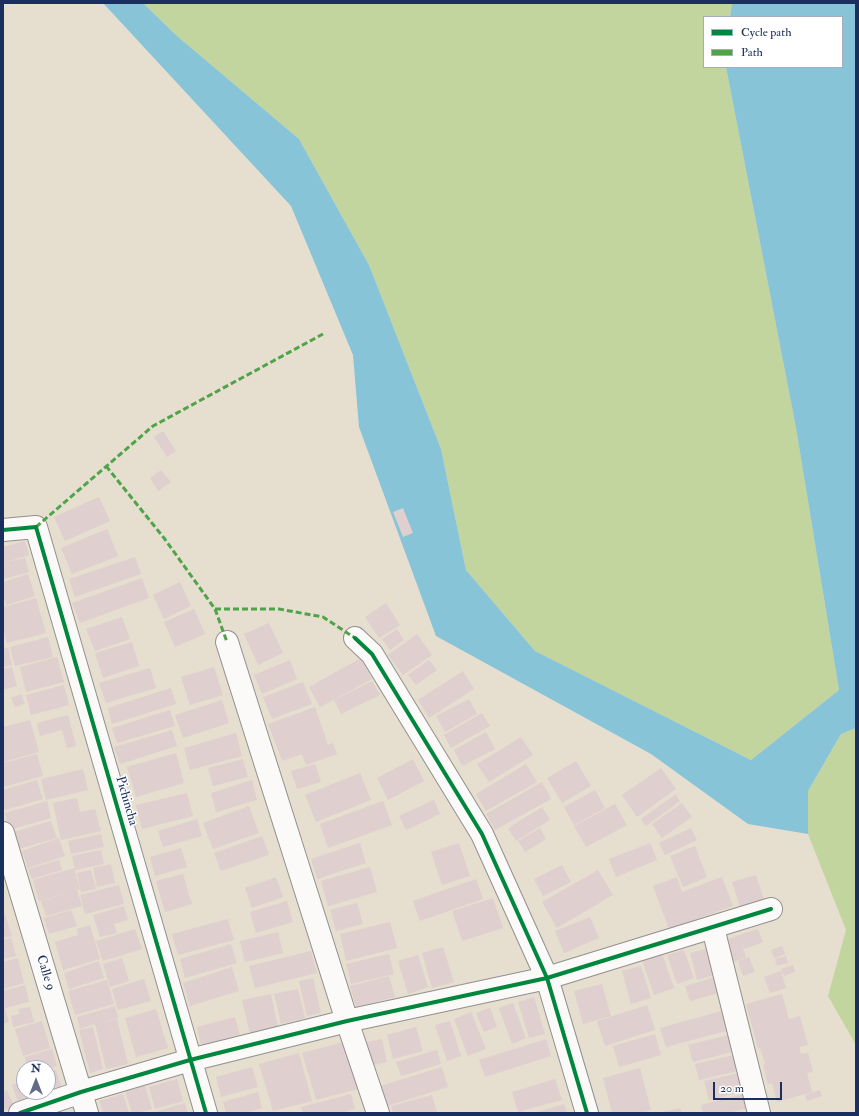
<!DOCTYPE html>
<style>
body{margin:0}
#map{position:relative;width:859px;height:1116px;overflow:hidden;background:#e6dece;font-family:"IM FELL Double Pica",serif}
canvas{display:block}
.frame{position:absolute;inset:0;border:4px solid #1b2f5e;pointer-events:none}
.legend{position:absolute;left:703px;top:16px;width:140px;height:52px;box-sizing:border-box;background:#fff;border:1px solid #a4acbf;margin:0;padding:5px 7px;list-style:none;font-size:12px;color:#1b2f5e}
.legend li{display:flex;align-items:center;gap:8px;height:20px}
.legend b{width:20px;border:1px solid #a4acbf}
.north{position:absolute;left:16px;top:1060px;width:40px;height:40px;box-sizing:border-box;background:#fff;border:1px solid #a4acbf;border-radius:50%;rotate:0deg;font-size:11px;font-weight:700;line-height:16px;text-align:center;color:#1b2f5e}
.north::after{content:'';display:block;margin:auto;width:14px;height:18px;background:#626c85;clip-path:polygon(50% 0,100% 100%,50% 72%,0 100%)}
.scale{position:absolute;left:713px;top:1082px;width:69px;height:18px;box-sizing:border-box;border:2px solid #1b2f5e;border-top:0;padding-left:5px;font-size:12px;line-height:14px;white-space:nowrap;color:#1b2f5e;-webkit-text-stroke:3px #fff;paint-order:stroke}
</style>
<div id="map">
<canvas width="859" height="1116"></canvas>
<div class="frame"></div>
<ul class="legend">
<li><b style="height:5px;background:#00873e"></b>Cycle path</li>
<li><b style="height:5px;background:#4fa44a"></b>Path</li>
</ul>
<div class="north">N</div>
<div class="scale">20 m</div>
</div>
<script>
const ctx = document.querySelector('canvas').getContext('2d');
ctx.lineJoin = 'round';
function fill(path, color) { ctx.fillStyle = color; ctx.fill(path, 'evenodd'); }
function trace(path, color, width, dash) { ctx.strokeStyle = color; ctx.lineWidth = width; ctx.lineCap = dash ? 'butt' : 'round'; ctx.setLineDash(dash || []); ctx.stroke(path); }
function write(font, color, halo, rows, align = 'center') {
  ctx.font = font + ' "IM FELL Double Pica",serif'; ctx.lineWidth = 3; ctx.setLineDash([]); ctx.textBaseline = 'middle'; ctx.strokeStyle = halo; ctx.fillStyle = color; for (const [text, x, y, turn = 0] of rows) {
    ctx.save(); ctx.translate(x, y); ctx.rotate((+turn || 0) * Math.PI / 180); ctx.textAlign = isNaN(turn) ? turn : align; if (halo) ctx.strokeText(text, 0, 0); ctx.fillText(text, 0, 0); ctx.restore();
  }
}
fill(new Path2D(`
 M143,3H732L730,17H704V67H726L796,428L839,690L751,760L535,651L466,570L441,449L369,265L299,139L177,36Z
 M856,728V1045L828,996L846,930L808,834V791L841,734Z`), '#c2d59f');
fill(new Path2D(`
 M103,3H143L177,36L299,139L369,265L441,449L466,570L535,651L751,760L839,690L796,428L726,67H842V17H730L732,3H856V728L841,734L808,791V834L748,824L651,754L436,636L359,427L353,355L291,206Z`), '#88c4d8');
fill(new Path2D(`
 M163,431L176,451L167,457L154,437Z
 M161,470L171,482L158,491L150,478Z
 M99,497L110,521L65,541L54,517Z
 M403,508L413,533L403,537L393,512Z
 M107,529L118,556L72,574L61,548Z
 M25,541L29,555L3,563V547Z
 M135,557L141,574L75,597L69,579Z
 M25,558L29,572L4,579L3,563Z
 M28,574L35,596L6,605L3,595V582Z
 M142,578L149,598L80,623L72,603Z
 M180,582L191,606L164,619L153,595Z
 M36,598L46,633L7,643L3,629V607Z
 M386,603L400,625L379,638L365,617Z
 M194,609L205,634L175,647L164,622Z
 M122,617L130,639L95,651L86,629Z
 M269,623L283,653L258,665L244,634Z
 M397,629L404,640L390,650L382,639Z
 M417,634L432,655L403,675L388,655Z
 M48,637L53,657L15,666L10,647Z
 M132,642L139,666L103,678L95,653Z
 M8,648L12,665L3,667V649Z
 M57,657L64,682L26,692L20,667Z
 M361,658L372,679L320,707L309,687Z
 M290,660L297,679L262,694L254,675Z
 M429,660L437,670L416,685L408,675Z
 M12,667L17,686L3,690V669Z
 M214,667L223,695L190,705L181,677Z
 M150,668L156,688L106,703L99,683Z
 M463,671L474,689L429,718L418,700Z
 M372,681L380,695L341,714L334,700Z
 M303,682L312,704L272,719L263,697Z
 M64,685L69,705L31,715L26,695Z
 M171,688L176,704L112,724L108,708Z
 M21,694L25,704L15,707L11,698Z
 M469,699L477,714L445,732L436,716Z
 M222,700L229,723L183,738L175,715Z
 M315,707L328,745L333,743L337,754L306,765L302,754L282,761L268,724Z
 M170,710L175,726L117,743L112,728Z
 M482,713L490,726L451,748L444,735Z
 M68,715L76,746L67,748L62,730L40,736L37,723Z
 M30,720L39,752L3,762V727Z
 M172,730L177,746L120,764L114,747Z
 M486,732L495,749L462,766L454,750Z
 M236,733L242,756L190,770L184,748Z
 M521,737L533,755L489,782L477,764Z
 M176,753L184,783L136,797L127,767Z
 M37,754L43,776L3,787V763Z
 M243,759L248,777L213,786L208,768Z
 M413,759L424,781L388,800L377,778Z
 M576,761L591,786L562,803L547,778Z
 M315,764L321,782L297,789L291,771Z
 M526,764L537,782L486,811L476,794Z
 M661,768L676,789L637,817L622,795Z
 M83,769L88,790L46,800L41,779Z
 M360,773L371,800L316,822L305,795Z
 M37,780L43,799L5,810L3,803V790Z
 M252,780L257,800L216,812L211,793Z
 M542,782L551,799L495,830L486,814Z
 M595,790L605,808L574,825L564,807Z
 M187,793L193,816L142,829L136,805Z
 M676,794L680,801L646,826L641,819Z
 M77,798L80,812L95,809L101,831L61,840L53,803Z
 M434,800L440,814L406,830L399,816Z
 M47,801L51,818L9,830L5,813Z
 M383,801L392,825L328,848L320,824Z
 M682,803L692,817L662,838L652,824Z
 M615,804L627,825L586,847L574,826Z
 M249,806L259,833L213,849L203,823Z
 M542,807L550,820L516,841L508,828Z
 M197,819L202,836L163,847L158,831Z
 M51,821L57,838L15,850L10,833Z
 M540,828L546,839L525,852L518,841Z
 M691,828L697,840L665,855L659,843Z
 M101,834L104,847L71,854L68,841Z
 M262,836L269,855L221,871L214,853Z
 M59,838L65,856L28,868L22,851Z
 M360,843L366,863L317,879L311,859Z
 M459,843L470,876L442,885L431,852Z
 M650,843L657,860L616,877L609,859Z
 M695,846L707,877L683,887L670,856Z
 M181,848L187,867L155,876L150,857Z
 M101,850L104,864L75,870L72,856Z
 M59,860L62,870L32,879L28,869Z
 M111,864L115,883L97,887L93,868Z
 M562,865L571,882L543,896L534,879Z
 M370,867L377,892L328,906L321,881Z
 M74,868L80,889L39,901L33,880Z
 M91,870L96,889L81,892L77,873Z
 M598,870L613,895L557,928L542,902Z
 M183,874L192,904L165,912L156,881Z
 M756,875L764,900L740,907L732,882Z
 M276,877L283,897L252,908L245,888Z
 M677,877L682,892L722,877L733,906L669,929L653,886Z
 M476,879L483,899L420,921L413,901Z
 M119,885L124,904L85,914L80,895Z
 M77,890L82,906L46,916L41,901Z
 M493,898L503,928L462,941L452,911Z
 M287,901L293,922L256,933L250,912Z
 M357,903L363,924L336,931L330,910Z
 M124,906L128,920L114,924L117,933L100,937L93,915Z
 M3,908L12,936L3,938Z
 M71,910L77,926L49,934L44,918Z
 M590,917L599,938L564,953L555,931Z
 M228,919L234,940L178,955L172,934Z
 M390,922L397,948L346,961L340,934Z
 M90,925L100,959L63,970L55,942L78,935L77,929Z
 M135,929L142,949L103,961L96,941Z
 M758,929L763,942L744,949L739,935Z
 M278,932L283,953L245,962L240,941Z
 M739,935L746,957L731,963L723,941Z
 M11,938L16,956L3,959V940Z
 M231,944L237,963L185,978L180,959Z
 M782,946L785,954L774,958L771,950Z
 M443,947L454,982L432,988L422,953Z
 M706,949L713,975L697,980L690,953Z
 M684,950L694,978L677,984L667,955Z
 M311,951L317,973L255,988L249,966Z
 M662,953L674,988L654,995L642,960Z
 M389,954L394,974L351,984L346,964Z
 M418,955L428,987L408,994L398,961Z
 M786,956L788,963L777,966L775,959Z
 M749,957L755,972L743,976L738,961Z
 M18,958L24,983L3,989V962Z
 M122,958L129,981L110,987L103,964Z
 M99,961L104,978L69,989L64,973Z
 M793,965L795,972L784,976L781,969Z
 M641,966L651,998L631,1004L622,971Z
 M232,967L239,991L190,1006L183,983Z
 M781,971L786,988L770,993L764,977Z
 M389,976L395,997L356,1007L350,986Z
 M715,977L719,993L690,1001L685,986Z
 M313,978L321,1013L307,1016L299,981Z
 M144,979L151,1001L118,1010L112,989Z
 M107,980L114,1004L75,1015L68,991Z
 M602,984L611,1016L583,1024L574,991Z
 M25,985L29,1002L5,1008L9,1022L3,1024V991Z
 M298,989L305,1018L281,1024L274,994Z
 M271,994L278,1027L250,1034L242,1000Z
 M782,994L789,1019L800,1016L808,1045L799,1047L801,1054L808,1053L813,1072L807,1073L812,1092L777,1102L772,1083L768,1084L763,1065L765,1064L763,1057L760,1048H758L746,1004Z
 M534,997L545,1034L529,1038L518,1002Z
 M513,1003L526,1038L512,1044L499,1008Z
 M647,1005L655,1030L605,1046L597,1021Z
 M115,1006L118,1018L97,1024L117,1019L128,1064L106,1069L95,1024L80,1029L77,1017Z
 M30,1007L34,1022L13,1027L11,1016L20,1014L18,1009Z
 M490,1008L497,1027L484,1032L476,1013Z
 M156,1009L168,1048L136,1057L125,1018Z
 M725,1010L730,1030L666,1047L660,1028Z
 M471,1012L486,1049L468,1056L454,1019Z
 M235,1017L240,1035L201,1045L197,1027Z
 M42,1021L50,1048L23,1056L15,1029Z
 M450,1021L461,1056L447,1061L435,1025Z
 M93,1027L103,1069L90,1073L79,1030Z
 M416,1027L423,1051L393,1059L387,1035Z
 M655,1034L661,1055L619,1067L613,1046Z
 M732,1034L736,1051L693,1062L688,1045Z
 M382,1039L387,1062L372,1065L367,1042Z
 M546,1039L551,1056L485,1077L479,1060Z
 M344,1042L358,1089L316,1100L302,1053Z
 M52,1049L57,1066L48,1069L28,1068L25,1057Z
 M437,1050L441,1064L401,1076L396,1062Z
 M299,1053L312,1101L273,1111L259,1064Z
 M734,1055L737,1071L699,1080L695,1064Z
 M252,1067L258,1087L221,1097L216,1077Z
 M442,1067L448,1087L387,1106L380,1086Z
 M640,1068L651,1110L641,1113H612L603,1078Z
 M56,1070L62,1089L45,1095L44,1092H48V1072Z
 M739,1073L743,1091L709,1100L704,1081Z
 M177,1079L183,1101L155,1109L149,1087Z
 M555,1079L562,1100L518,1112L512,1092Z
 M24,1081V1092H41L43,1096L19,1105L12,1085Z
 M145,1086L152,1109L137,1113H132L125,1091Z
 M7,1090L14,1106L3,1111V1092Z
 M820,1090L822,1096L807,1101L805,1095Z
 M258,1092L262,1108L246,1113H226L223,1102Z
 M748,1093L752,1107L728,1113H703L701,1105Z
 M123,1094L129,1113H103L99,1101Z
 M351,1094L355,1109L341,1113H303L301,1107Z
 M432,1095L437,1113H393L391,1106Z
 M185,1103L188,1113H151Z
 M564,1104L567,1113H534Z
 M680,1108L682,1113H662V1112Z`), '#dfcfce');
const minor = new Path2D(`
 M3,530L36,527L206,1113
 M355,638L372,654L482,834L547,978L587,1113
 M227,642L347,1021L378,1113
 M3,833L87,1113
 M713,928L759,1113
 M20,1113L81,1092L190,1060L347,1021L547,978L771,909`);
trace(minor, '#919090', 24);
trace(minor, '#fbfaf8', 22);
trace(new Path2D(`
 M106,466L164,538L215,609L227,642
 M36,527L153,426L323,334
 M215,609H279L323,617L355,638`), '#4fa44a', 3, [6, 3]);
trace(new Path2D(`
 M3,530L36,527L206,1113
 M355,638L372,654L482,834L547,978L587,1113
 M20,1113L81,1092L190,1060L347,1021L547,978L771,909`), '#00873e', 4);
write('13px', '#1b2f5e', '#fff', [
 ["Pichincha",126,801,74],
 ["Calle 9",45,973,73]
]);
</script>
